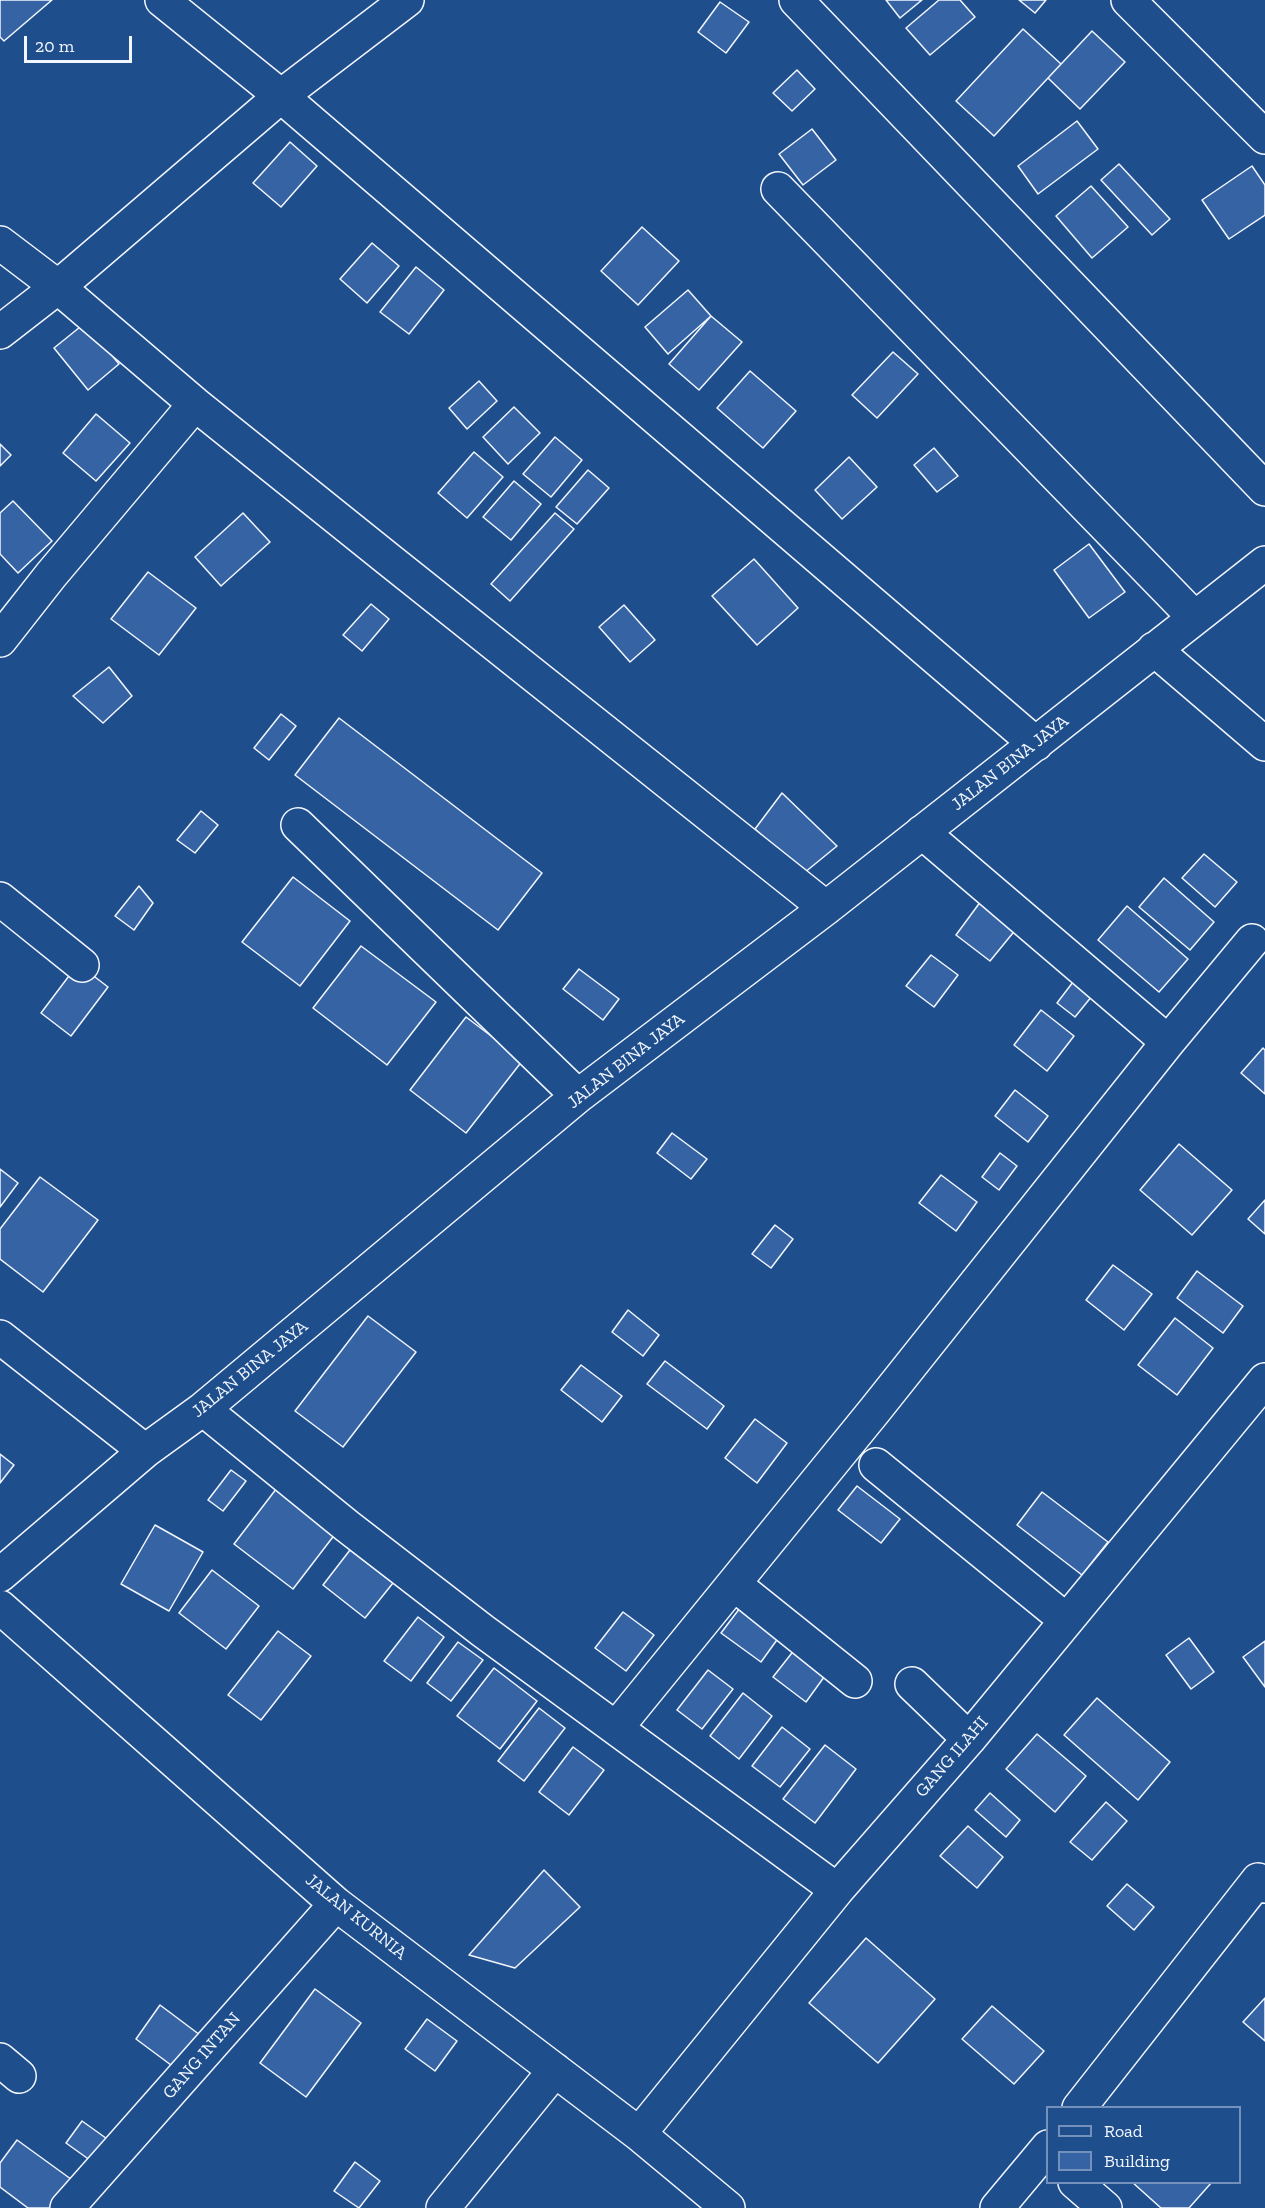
<!DOCTYPE html>
<style>
body{margin:0}
#map{position:relative;width:1265px;height:2208px;overflow:hidden;background:#1f4e8c;font-family:"Zilla Slab",serif}
canvas{display:block}
.legend{position:absolute;left:1046px;top:2106px;width:195px;height:78px;box-sizing:border-box;background:#1f4e8c;border:2px solid #7391ba;margin:0;padding:8px 10px;list-style:none;font-size:18px;color:#f2f6ff}
.legend li{display:flex;align-items:center;gap:12px;height:30px}
.legend b{width:30px;border:2px solid #7391ba}
.scale{position:absolute;left:24px;top:36px;width:108px;height:27px;box-sizing:border-box;border:3px solid #f2f6ff;border-top:0;padding-left:8px;font-size:18px;line-height:21px;white-space:nowrap;color:#f2f6ff;-webkit-text-stroke:4px #1f4e8c;paint-order:stroke}
</style>
<div id="map">
<canvas width="1265" height="2208"></canvas>
<ul class="legend">
<li><b style="height:8px;background:#1f4e8c"></b>Road</li>
<li><b style="height:16px;background:#3563a3"></b>Building</li>
</ul>
<div class="scale">20 m</div>
</div>
<script>
const ctx = document.querySelector('canvas').getContext('2d');
ctx.lineJoin = 'round';
function fill(path, color) { ctx.fillStyle = color; ctx.fill(path, 'evenodd'); }
function trace(path, color, width, dash) { ctx.strokeStyle = color; ctx.lineWidth = width; ctx.lineCap = dash ? 'butt' : 'round'; ctx.setLineDash(dash || []); ctx.stroke(path); }
function write(font, color, halo, rows, align = 'center') {
  ctx.font = font + ' "Zilla Slab",serif'; ctx.lineWidth = 4.5; ctx.setLineDash([]); ctx.textBaseline = 'middle'; ctx.strokeStyle = halo; ctx.fillStyle = color; for (const [text, x, y, turn = 0] of rows) {
    ctx.save(); ctx.translate(x, y); ctx.rotate((+turn || 0) * Math.PI / 180); ctx.textAlign = isNaN(turn) ? turn : align; if (halo) ctx.strokeText(text, 0, 0); ctx.fillText(text, 0, 0); ctx.restore();
  }
}
const building = new Path2D(`
 M0,0H52L4,41L0,37Z
 M886,0H922L900,18Z
 M939,0H960L975,17L930,55L906,28Z
 M1019,0H1046L1035,13Z
 M720,2L749,22L726,53L698,32Z
 M1023,29L1061,64L994,136L956,101Z
 M1092,31L1125,62L1080,109L1048,78Z
 M797,70L815,89L792,111L773,93Z
 M1077,121L1098,149L1038,194L1018,166Z
 M812,129L836,160L803,185L779,154Z
 M290,142L317,166L281,207L253,183Z
 M1119,164L1170,219L1152,235L1101,180Z
 M1252,166L1265,185V215L1229,239L1202,200Z
 M1091,186L1128,227L1092,258L1056,216Z
 M642,227L679,261L638,305L601,271Z
 M372,243L399,266L367,303L340,279Z
 M416,267L444,290L409,334L380,312Z
 M688,290L711,316L668,354L645,327Z
 M711,316L742,342L699,390L669,364Z
 M85,323L119,364L88,390L54,348Z
 M893,352L918,374L877,418L852,395Z
 M750,371L796,411L763,448L717,408Z
 M479,381L497,401L467,429L449,408Z
 M514,407L540,433L508,464L483,437Z
 M96,414L130,443L96,481L63,453Z
 M555,437L582,460L551,497L523,474Z
 M0,444L11,455L0,466Z
 M934,448L958,476L937,492L914,465Z
 M474,452L503,477L467,518L438,493Z
 M849,457L877,487L842,519L815,490Z
 M588,470L609,488L577,524L556,507Z
 M514,481L541,504L511,540L483,517Z
 M13,501L52,541L18,573L0,554V513Z
 M243,513L270,542L221,586L195,557Z
 M555,513L574,529L510,601L491,584Z
 M1089,544L1125,592L1089,618L1054,570Z
 M754,559L798,608L757,645L712,596Z
 M148,572L196,608L159,655L111,619Z
 M371,604L389,619L362,651L343,635Z
 M624,605L655,640L630,662L599,627Z
 M109,667L132,696L103,723L73,696Z
 M281,714L296,726L269,760L254,748Z
 M339,718L542,873L498,930L295,775Z
 M782,793L837,846L804,873L755,829Z
 M201,811L218,825L195,853L177,840Z
 M1204,854L1237,882L1215,907L1182,878Z
 M293,877L350,921L300,986L242,942Z
 M1164,878L1214,922L1190,950L1139,907Z
 M139,886L153,903L134,930L115,916Z
 M981,901L1017,928L990,961L956,935Z
 M1127,906L1188,959L1159,992L1098,940Z
 M361,946L436,1002L387,1065L313,1008Z
 M931,955L958,975L934,1007L906,986Z
 M78,964L108,987L71,1036L41,1013Z
 M579,969L619,999L603,1020L563,989Z
 M1073,982L1092,996L1075,1017L1057,1003Z
 M1041,1010L1074,1036L1047,1071L1014,1045Z
 M466,1017L523,1060L466,1133L410,1090Z
 M1263,1048L1265,1050V1094L1241,1073Z
 M1015,1090L1048,1116L1028,1142L995,1116Z
 M672,1133L707,1159L691,1179L657,1153Z
 M1179,1144L1232,1190L1192,1235L1140,1190Z
 M1000,1153L1017,1166L999,1190L982,1177Z
 M0,1169L18,1183L0,1207Z
 M941,1175L977,1202L956,1231L919,1203Z
 M40,1177L98,1220L43,1292L0,1259V1229Z
 M1265,1200V1234L1248,1219Z
 M775,1225L793,1239L771,1268L752,1254Z
 M1113,1265L1152,1294L1124,1330L1086,1300Z
 M1197,1271L1243,1306L1223,1333L1177,1298Z
 M628,1310L659,1335L643,1356L612,1332Z
 M368,1316L416,1352L343,1447L295,1411Z
 M1175,1318L1213,1348L1177,1395L1138,1365Z
 M665,1361L724,1406L707,1429L647,1384Z
 M581,1365L622,1396L602,1422L561,1390Z
 M755,1419L787,1443L757,1483L725,1458Z
 M0,1454L14,1465L0,1483Z
 M231,1470L246,1481L223,1511L208,1500Z
 M280,1484L339,1529L293,1589L234,1544Z
 M857,1486L900,1519L881,1543L838,1510Z
 M1042,1492L1108,1542L1082,1575L1017,1525Z
 M155,1525L203,1552L169,1611L121,1584Z
 M350,1550L393,1583L365,1618L323,1585Z
 M212,1570L259,1606L226,1649L179,1613Z
 M740,1608L779,1637L761,1662L721,1633Z
 M623,1612L654,1635L626,1671L595,1648Z
 M418,1617L444,1637L411,1681L384,1661Z
 M278,1631L311,1656L261,1720L228,1695Z
 M1189,1638L1214,1672L1191,1689L1166,1655Z
 M1265,1641V1687L1243,1657Z
 M458,1642L483,1660L451,1701L427,1683Z
 M795,1649L827,1673L806,1702L773,1677Z
 M494,1668L537,1701L500,1749L457,1716Z
 M708,1670L733,1689L702,1729L677,1710Z
 M743,1693L772,1716L739,1759L710,1736Z
 M1097,1698L1170,1762L1138,1800L1064,1735Z
 M539,1708L565,1728L524,1781L498,1761Z
 M782,1727L810,1749L780,1787L752,1766Z
 M1037,1734L1086,1776L1055,1812L1006,1769Z
 M825,1745L856,1769L815,1823L783,1799Z
 M573,1747L604,1770L569,1815L539,1792Z
 M990,1793L1020,1820L1006,1837L975,1810Z
 M1106,1802L1127,1821L1092,1860L1070,1842Z
 M968,1826L1003,1857L977,1888L940,1856Z
 M544,1870L580,1907L515,1968L469,1955Z
 M1127,1884L1154,1907L1134,1930L1107,1906Z
 M866,1938L935,1999L878,2063L809,2003Z
 M315,1989L361,2023L306,2097L260,2063Z
 M1265,1998V2041L1243,2022Z
 M160,2005L200,2035L175,2068L136,2039Z
 M992,2006L1044,2051L1014,2084L962,2039Z
 M427,2019L457,2041L435,2071L405,2049Z
 M82,2121L110,2141L94,2163L66,2143Z
 M17,2140L75,2182L55,2208H28L0,2187V2163Z
 M355,2162L380,2181L359,2208L334,2191Z
 M1132,2182H1212L1189,2208H1161Z`);
fill(building, '#3563a3');
trace(building, '#f2f6ff', 1.5);
const minor = new Path2D(`
 M162,0L281,96L1036,744
 M796,0L1265,489
 M1128,0L1265,137
 M778,189L1194,617
 M0,243L58,287L195,404L388,559L826,908
 M0,332L58,287L281,96L407,0
 M0,640L51,575L195,404
 M1154,649L1265,744
 M298,825L578,1096
 M922,832L1168,1042
 M0,899L82,965
 M0,1337L145,1451
 M203,1409L347,1526L483,1631L837,1890
 M876,1465L1066,1620
 M0,1575L145,1451L203,1409L578,1096L826,908L1265,563
 M734,1584L855,1681
 M0,1607L336,1904L639,2134L728,2208
 M912,1684L969,1739
 M617,1727L875,1410L1168,1042L1252,941
 M0,2060L19,2076
 M1079,2108L1258,1880L1265,1886
 M639,2134L837,1890L969,1739L1265,1380
 M1075,2182L1105,2208
 M67,2208L336,1904
 M443,2208L555,2070
 M997,2208L1048,2147`);
trace(minor, '#f2f6ff', 36);
trace(minor, '#1f4e8c', 33);
write('18px', '#f2f6ff', '#1f4e8c', [
 ["JALAN BINA JAYA",1010,763,-38],
 ["JALAN BINA JAYA",626,1061,-38],
 ["JALAN BINA JAYA",250,1369,-39],
 ["GANG ILAHI",952,1757,-49],
 ["JALAN KURNIA",356,1917,39],
 ["GANG INTAN",202,2056,-49]
]);
</script>
